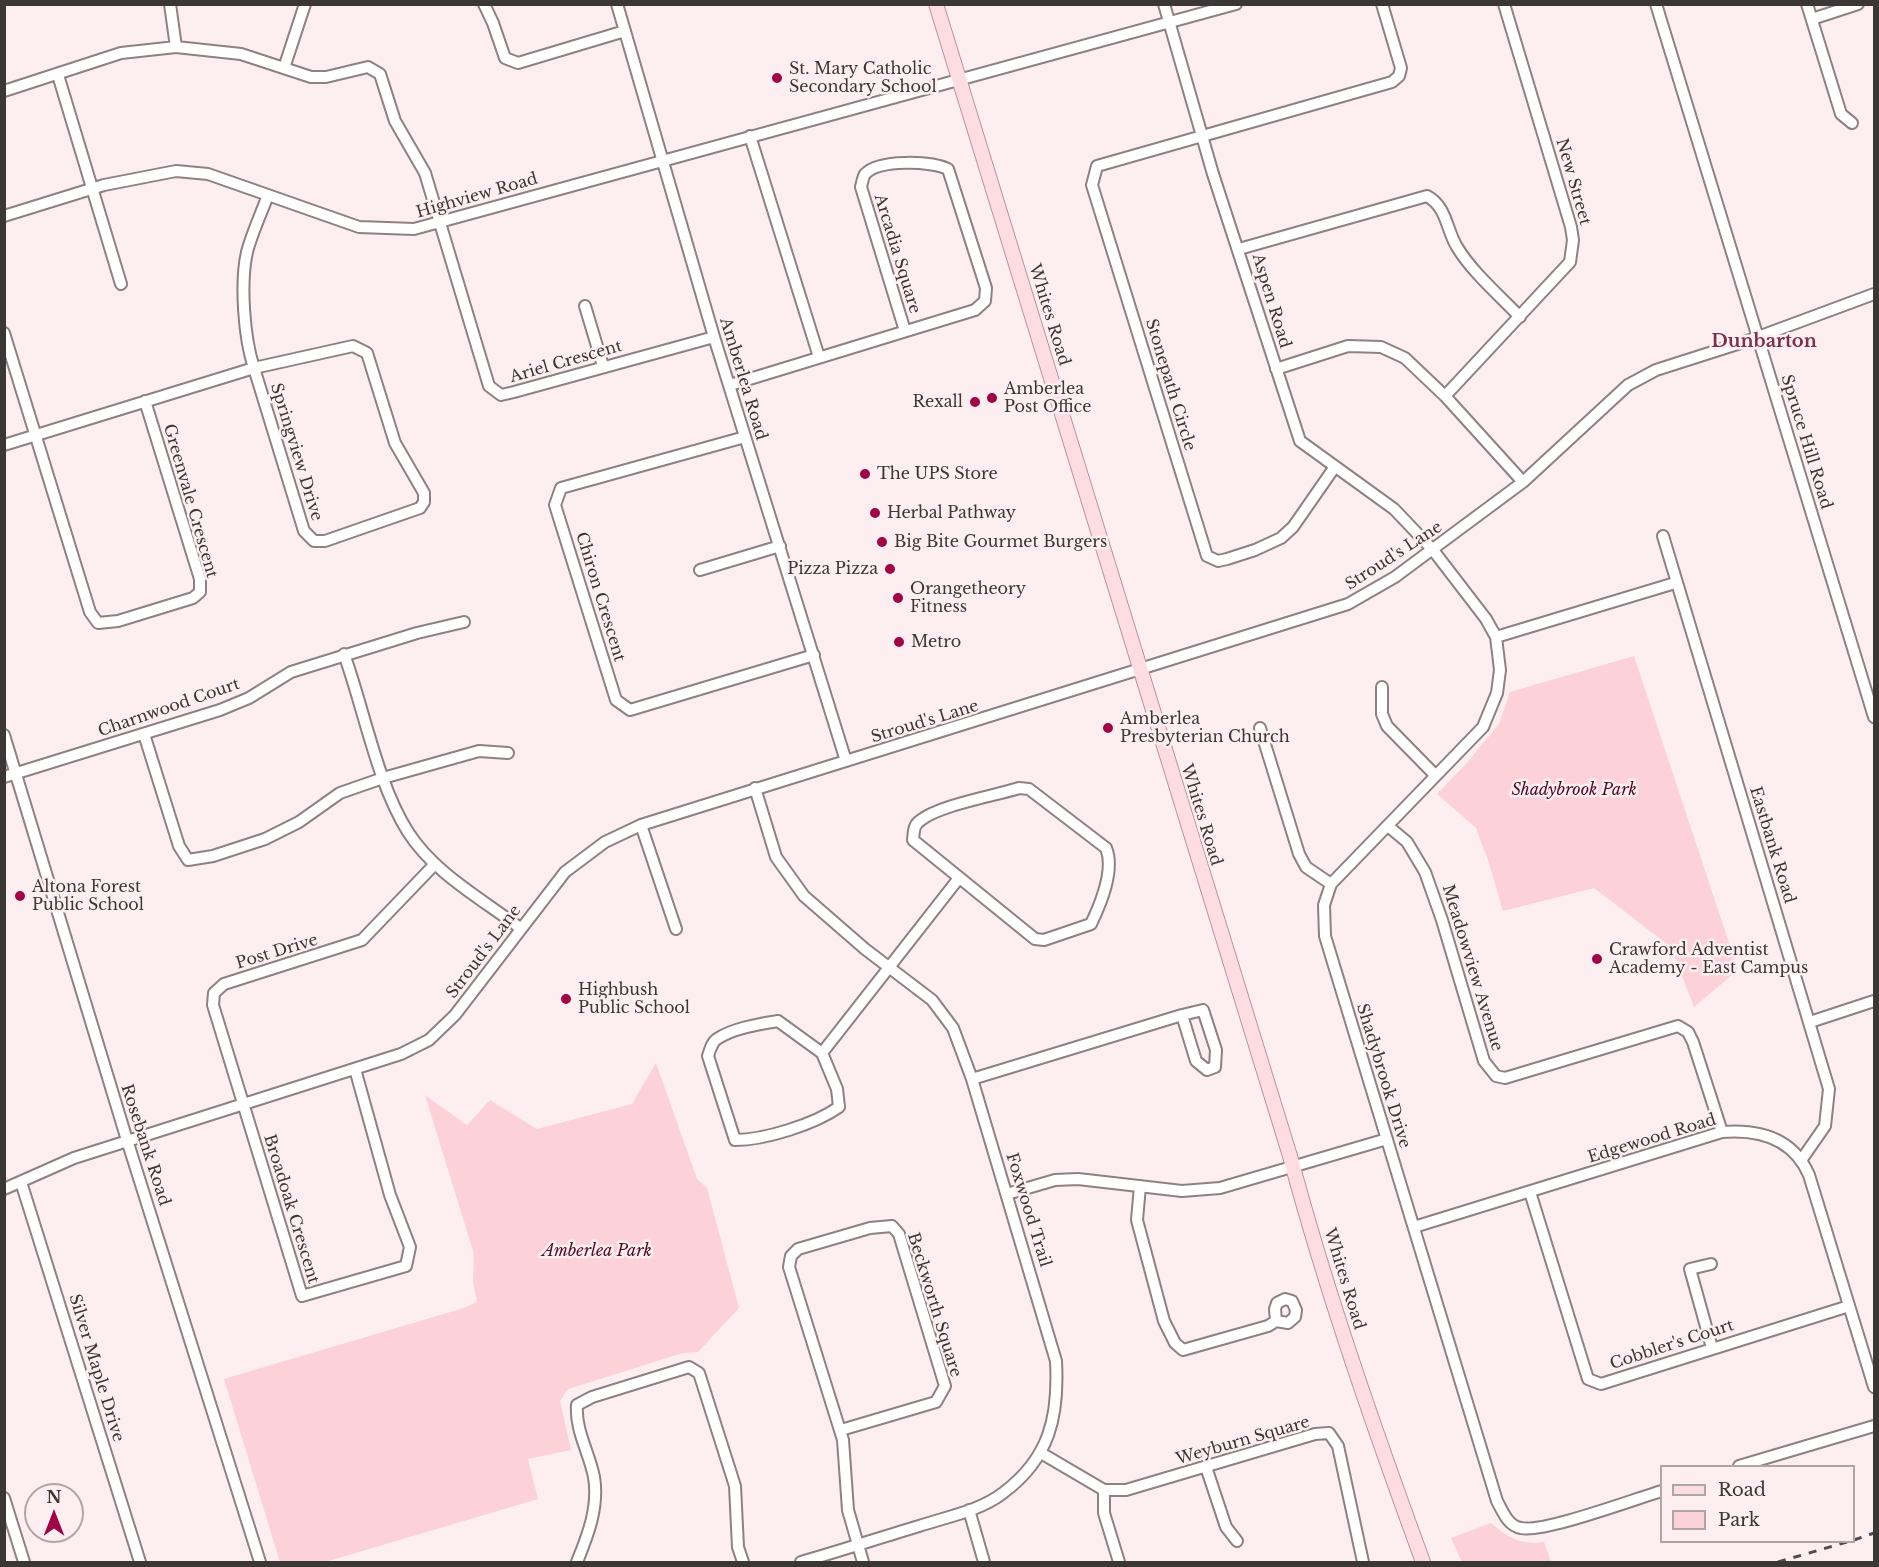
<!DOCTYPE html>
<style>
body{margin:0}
#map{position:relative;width:1879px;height:1567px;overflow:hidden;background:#fceef1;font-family:"Libre Baskerville",serif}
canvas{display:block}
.frame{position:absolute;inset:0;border:6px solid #3c3737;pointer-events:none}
.legend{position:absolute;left:1660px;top:1465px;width:195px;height:78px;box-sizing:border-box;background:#fceef1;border:2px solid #afa5a7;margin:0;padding:8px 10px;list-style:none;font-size:18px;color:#3c3737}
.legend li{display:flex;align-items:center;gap:12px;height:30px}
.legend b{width:30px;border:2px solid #afa5a7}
.north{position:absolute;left:24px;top:1483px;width:60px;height:60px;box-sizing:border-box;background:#fceef1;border:2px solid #afa5a7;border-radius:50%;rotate:0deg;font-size:16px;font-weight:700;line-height:24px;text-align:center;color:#3c3737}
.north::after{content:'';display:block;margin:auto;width:21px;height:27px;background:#9f0447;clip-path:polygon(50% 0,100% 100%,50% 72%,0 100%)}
</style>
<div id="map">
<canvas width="1879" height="1567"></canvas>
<div class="frame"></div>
<ul class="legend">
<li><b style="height:8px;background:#fddce2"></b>Road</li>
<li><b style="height:16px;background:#fcd1d8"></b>Park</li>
</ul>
<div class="north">N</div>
</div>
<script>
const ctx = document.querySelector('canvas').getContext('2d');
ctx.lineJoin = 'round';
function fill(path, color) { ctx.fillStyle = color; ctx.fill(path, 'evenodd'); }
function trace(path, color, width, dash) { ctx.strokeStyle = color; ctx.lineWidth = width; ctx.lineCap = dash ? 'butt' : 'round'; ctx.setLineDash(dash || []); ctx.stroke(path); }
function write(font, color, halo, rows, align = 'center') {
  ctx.font = font + ' "Libre Baskerville",serif'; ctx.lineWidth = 5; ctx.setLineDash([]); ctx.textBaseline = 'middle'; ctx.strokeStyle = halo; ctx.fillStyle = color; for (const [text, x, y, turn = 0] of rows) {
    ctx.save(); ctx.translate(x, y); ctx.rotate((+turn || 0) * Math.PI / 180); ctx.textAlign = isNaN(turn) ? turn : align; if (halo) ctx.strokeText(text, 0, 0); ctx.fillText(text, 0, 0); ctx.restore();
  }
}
fill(new Path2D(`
 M1634,656L1738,970L1694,1007L1671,947L1594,888L1503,911L1489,863L1476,828L1437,794L1466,764L1499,724L1510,692Z
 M656,1063L697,1179L707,1188L739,1308L698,1352L683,1353L568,1389L560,1401L571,1450L528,1459L538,1499L325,1562H280L224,1379L464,1308L477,1302L473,1282L474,1254L425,1095L467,1125L490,1100L537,1129L632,1104Z
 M1491,1523C1507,1537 1522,1546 1544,1542L1551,1562H1462L1451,1538Z`), '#fcd1d8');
const minor = new Path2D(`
 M170,4L176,47
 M484,4L493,23L505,58L518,63L625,31
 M617,4L714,337L846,761
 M1164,4L1213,174L1300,441L1394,509L1433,550L1486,619L1496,637L1500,670L1497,693L1483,727L1331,884L1324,905L1325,936L1497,1501C1503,1512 1508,1526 1521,1528C1544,1533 1634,1499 1662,1491
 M1656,4L1874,717
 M1807,4L1841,114L1852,123
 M1812,19L1858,4
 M284,68L305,4
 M58,75L121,284
 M4,91L121,53L176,47L241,54L311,77H326L368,67L380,74L395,121L425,173L489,386L501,395L514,392L714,337
 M750,136L819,357
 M4,216L104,185L176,171L208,174L359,227L414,229L1236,4
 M1239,249L1427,196C1447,207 1446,229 1457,247C1472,272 1499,295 1520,317
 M585,306L603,366
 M4,333L90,612L98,623L118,621L193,598L200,592V579L145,401
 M1276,369L1348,346L1381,347L1405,358L1445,396L1523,482
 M730,385L975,310L985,301L986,288L948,169C931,161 879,159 865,174C863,177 862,183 861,187L905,331
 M1445,396L1570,262L1573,240L1571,227L1504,4
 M745,437L561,488L555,505L616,700L630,710L814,655
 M4,445L254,368L353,346L367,353L395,443L424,493V502L420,508L325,541H314L304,531L254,368C244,338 240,283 247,252C252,233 261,214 268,195
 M1334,468L1293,527L1281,538L1255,550L1227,559L1218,561L1207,556L1092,185L1097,166L1392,82L1399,76L1401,68L1382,4
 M1663,536L1829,1089L1825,1126L1802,1159
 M700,570L780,546
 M1496,637L1675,583
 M344,654C364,709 377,783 408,832C434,873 482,899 520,928
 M1382,687V714L1387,726L1435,775
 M1260,728L1299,854L1306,867L1331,884
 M144,734L179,846L188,860L213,856L265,839L299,822L340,793L383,778L479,751L508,753
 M4,735L127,1140L260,1562
 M4,777L220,710L249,698L291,672L417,633L464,622
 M755,788L776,857L804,896L865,949L932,1000L953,1028L972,1079L1056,1361C1059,1416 1050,1458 1003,1493C980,1511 946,1517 919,1526C879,1538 840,1551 801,1562
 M1019,788L1029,789L1106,848C1115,870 1101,903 1091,924L1044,940L1035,939L913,840C914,832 913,825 921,820C940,805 994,796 1019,788Z
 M641,825L676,929
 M1388,826L1407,842L1425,872L1442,920L1484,1061L1496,1076L1505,1078L1678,1026L1688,1032L1693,1042L1722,1132
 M778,1021L822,1053L837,1089L839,1107C815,1124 765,1140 735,1140L708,1056C710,1050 712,1042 717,1039C733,1028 760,1024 778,1021Z
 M1810,1022L1874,1001
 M822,1053L959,878
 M355,1069L390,1195L410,1247L406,1266L302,1296L213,1005L214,993L224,984L362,940L435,864
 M972,1079L1182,1015L1203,1010L1216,1050L1215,1067L1207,1070L1196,1061L1182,1015
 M21,1182L140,1562
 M1140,1186L1137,1220L1164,1321L1175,1343L1183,1350L1268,1326L1276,1321L1288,1323L1295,1317L1296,1310L1292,1301L1285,1299L1277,1303L1275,1309L1276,1321
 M4,1189L74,1158L401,1054L429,1040L455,1015L565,872L605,842L641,825L1348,604L1395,577L1523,482L1628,385L1656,370L1750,340L1874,294
 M1530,1192L1588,1379L1601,1384L1849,1306
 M1007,1194L1055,1180L1078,1179L1182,1191L1220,1188L1387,1139
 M1414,1227L1722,1132C1759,1129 1793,1138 1809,1175L1874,1387
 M1711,1264L1690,1269L1712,1348
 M841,1430L936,1402L945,1386L899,1234L892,1226L870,1228L798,1249L791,1256L789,1267L843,1440L848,1510L863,1562
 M1041,1453L1104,1490H1126L1315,1434L1329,1433L1338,1446L1363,1562
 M1739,1466L1874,1426
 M1206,1467L1226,1527L1237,1541
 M1104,1490V1513L1119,1562
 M4,1498L24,1562
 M969,1510L984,1562
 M577,1562C588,1535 599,1507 594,1477C589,1452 575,1430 577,1405L592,1397L689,1367L699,1373L735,1486L738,1547L743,1562`);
const major = new Path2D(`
 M936,4L1290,1156C1327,1294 1374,1428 1423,1562`);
trace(minor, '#8e8183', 14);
trace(major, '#b9939a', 16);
trace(minor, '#fff', 10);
trace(major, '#fddce2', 14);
trace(new Path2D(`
 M1854,1540L1874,1533
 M1778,1562L1847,1542`), '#524c4c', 3, [8, 8]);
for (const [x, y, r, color] of [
 [777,78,6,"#9f0447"],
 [992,398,6,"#9f0447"],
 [975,402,6,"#9f0447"],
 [865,474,6,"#9f0447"],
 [875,513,6,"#9f0447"],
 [882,542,6,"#9f0447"],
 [890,569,6,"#9f0447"],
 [898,598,6,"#9f0447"],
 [899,642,6,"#9f0447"],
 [1108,728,6,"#9f0447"],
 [20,896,6,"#9f0447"],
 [1597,959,6,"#9f0447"],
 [566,999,6,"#9f0447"]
]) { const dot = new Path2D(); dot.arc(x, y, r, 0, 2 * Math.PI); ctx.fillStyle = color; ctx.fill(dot); trace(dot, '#fceef1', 2); }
write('16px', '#3c3737', '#fceef1', [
 ["St. Mary Catholic",789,69],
 ["Secondary School",789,87],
 ["Amberlea",1004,389],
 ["Post Office",1004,407],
 ["Rexall",963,402,"right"],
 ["The UPS Store",877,474],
 ["Herbal Pathway",887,513],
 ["Big Bite Gourmet Burgers",894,542],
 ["Pizza Pizza",878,569,"right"],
 ["Orangetheory",910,589],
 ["Fitness",910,607],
 ["Metro",911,642],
 ["Amberlea",1120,719],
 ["Presbyterian Church",1120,737],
 ["Altona Forest",32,887],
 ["Public School",32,905],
 ["Crawford Adventist",1609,950],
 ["Academy - East Campus",1609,968],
 ["Highbush",578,990],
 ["Public School",578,1008]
], 'left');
write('16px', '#3c3737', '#fceef1', [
 ["New Street",1573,182,74],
 ["Highview Road",477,196,-16],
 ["Arcadia Square",897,254,73],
 ["Aspen Road",1271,301,73],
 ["Whites Road",1049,315,73],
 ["Ariel Crescent",566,362,-16],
 ["Amberlea Road",743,379,73],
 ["Stonepath Circle",1170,385,73],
 ["Spruce Hill Road",1806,442,73],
 ["Springview Drive",296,452,73],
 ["Greenvale Crescent",190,501,74],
 ["Stroud's Lane",1394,556,-33],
 ["Chiron Crescent",600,597,73],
 ["Charnwood Court",169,708,-19],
 ["Stroud's Lane",925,722,-17],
 ["Whites Road",1201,815,73],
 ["Eastbank Road",1772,845,73],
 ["Post Drive",277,952,-17],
 ["Stroud's Lane",484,952,-53],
 ["Meadowview Avenue",1472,968,73],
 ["Shadybrook Drive",1383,1076,73],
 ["Edgewood Road",1652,1139,-17],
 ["Rosebank Road",145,1145,72],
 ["Broadoak Crescent",291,1209,73],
 ["Foxwood Trail",1028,1210,73],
 ["Whites Road",1344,1279,73],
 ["Beckworth Square",934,1305,73],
 ["Cobbler's Court",1672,1345,-18],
 ["Silver Maple Drive",96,1368,73],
 ["Weyburn Square",1243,1441,-16]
]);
write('italic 16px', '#520a24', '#fceef1', [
 ["Shadybrook Park",1574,790],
 ["Amberlea Park",597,1251]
]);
write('bold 18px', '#7b3447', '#fceef1', [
 ["Dunbarton",1764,342]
]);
</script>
